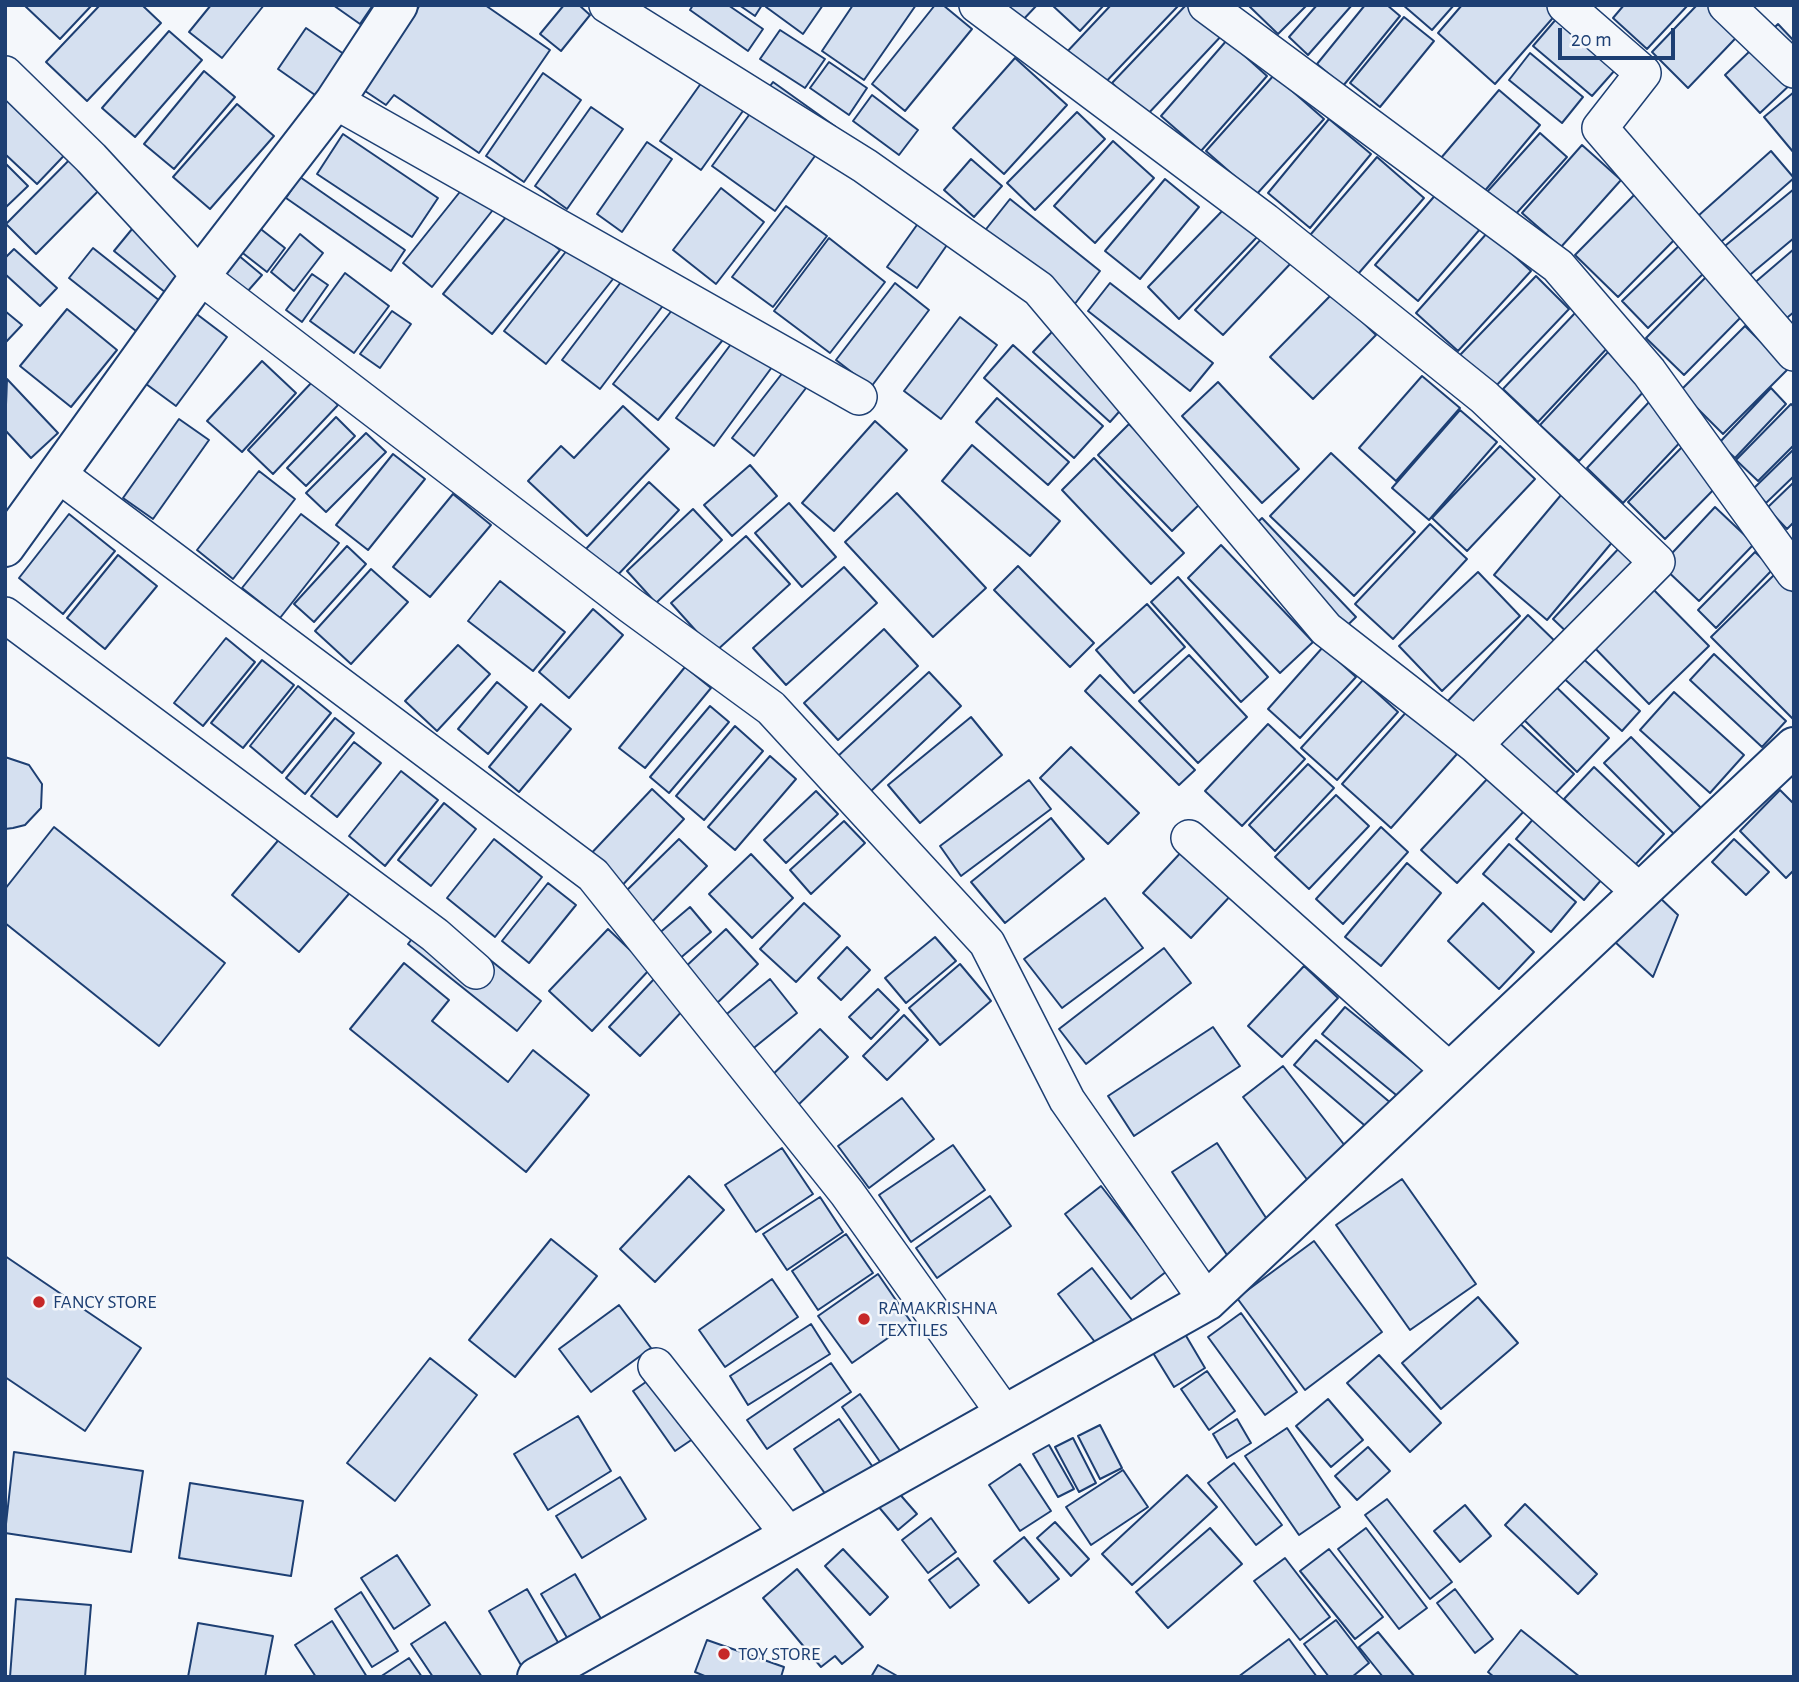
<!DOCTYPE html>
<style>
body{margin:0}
#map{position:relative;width:1799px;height:1682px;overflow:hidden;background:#f4f7fb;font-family:"Alegreya Sans",sans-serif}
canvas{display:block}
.frame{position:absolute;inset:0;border:7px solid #1d3f73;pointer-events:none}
.scale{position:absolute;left:1558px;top:28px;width:117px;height:32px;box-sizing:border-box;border:4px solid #1d3f73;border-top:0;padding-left:9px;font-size:21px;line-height:24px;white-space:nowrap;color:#1d3f73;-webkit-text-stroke:5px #f4f7fb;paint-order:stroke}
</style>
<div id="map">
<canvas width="1799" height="1682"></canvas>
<div class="frame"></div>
<div class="scale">20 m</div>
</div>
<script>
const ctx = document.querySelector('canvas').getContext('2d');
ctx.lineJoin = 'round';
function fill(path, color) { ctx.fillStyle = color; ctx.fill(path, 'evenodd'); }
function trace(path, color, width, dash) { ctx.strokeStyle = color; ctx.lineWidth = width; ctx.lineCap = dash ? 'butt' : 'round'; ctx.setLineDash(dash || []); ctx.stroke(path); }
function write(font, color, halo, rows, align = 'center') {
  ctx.font = font + ' "Alegreya Sans",sans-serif'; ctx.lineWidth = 5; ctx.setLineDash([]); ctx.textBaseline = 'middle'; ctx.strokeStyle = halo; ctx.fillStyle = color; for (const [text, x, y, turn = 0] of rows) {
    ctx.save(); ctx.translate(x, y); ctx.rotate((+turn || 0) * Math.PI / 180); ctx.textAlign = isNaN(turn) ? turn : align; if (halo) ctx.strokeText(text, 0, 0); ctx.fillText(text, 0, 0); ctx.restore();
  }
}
const building = new Path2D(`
 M24,5H92L60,39Z
 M100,5H142L161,23L87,101L46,62Z
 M211,5H264L222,58L189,32Z
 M333,5H373L360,24Z
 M420,5H485L550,50L479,153L394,95L386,105L362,89Z
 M564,5H579L590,15L561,51L540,34Z
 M693,5H728L763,29L748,51L690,10Z
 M739,5H762L755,16Z
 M767,5H823L803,34L766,7Z
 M853,5H916L864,80L822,51Z
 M935,5H943L972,29L905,111L872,84Z
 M1003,5H1037L1021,22Z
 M1052,5H1104L1080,31Z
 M1111,5H1179L1100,88L1065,54Z
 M1186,5H1194L1224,33L1146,116L1112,83Z
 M1248,5H1307L1278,34Z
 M1317,5H1352L1308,55L1289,37Z
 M1365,5H1387L1400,16L1343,86L1317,64Z
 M1403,5H1454L1432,30Z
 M1462,5H1551L1558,12L1495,84L1438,33Z
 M1624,5H1688L1647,49L1613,18Z
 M1697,5H1738L1753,20L1688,88L1652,52Z
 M1564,10L1623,61L1592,96L1533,46Z
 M1404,17L1434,41L1380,107L1350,83Z
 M1778,24L1794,41V81L1760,113L1725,75Z
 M306,28L354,61L325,102L278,69Z
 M780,30L825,59L805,88L760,59Z
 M169,31L202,60L135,137L102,108Z
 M1227,40L1267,76L1201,151L1161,116Z
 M1530,53L1583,97L1562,123L1509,80Z
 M719,58L760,87L701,170L660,141Z
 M1015,58L1067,105L1004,174L953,128Z
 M829,62L867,88L849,115L810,88Z
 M204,71L235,97L174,169L144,144Z
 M543,73L581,100L524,182L486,156Z
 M1274,75L1324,119L1256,195L1206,151Z
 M773,82L836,127L775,211L712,166Z
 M1499,90L1540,125L1483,193L1441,158Z
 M5,91L75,144L37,184L5,154Z
 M1794,92V153L1764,117Z
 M872,95L918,130L899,155L853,121Z
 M237,104L274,136L210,209L173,177Z
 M591,107L623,129L567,209L535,186Z
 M1077,112L1105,139L1035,210L1007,183Z
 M1329,119L1371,154L1310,228L1268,193Z
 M1540,133L1567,157L1514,216L1487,192Z
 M343,134L438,198L412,237L317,174Z
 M1113,141L1154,178L1095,243L1054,206Z
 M647,142L672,159L622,232L597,214Z
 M86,143L117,172L36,254L6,224Z
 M1582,145L1621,180L1561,247L1522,213Z
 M1771,151L1794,178L1721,242L1698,216Z
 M1377,157L1424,198L1352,281L1305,241Z
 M971,159L1002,186L974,217L944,190Z
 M5,163L28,186L5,208Z
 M300,177L405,250L391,271L286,198Z
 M1165,179L1199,207L1140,279L1105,251Z
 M467,183L496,206L432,287L403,263Z
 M721,188L764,222L716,284L673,250Z
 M1641,188L1684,230L1618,297L1575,255Z
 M1794,189V238L1745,279L1720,250Z
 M1438,192L1481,228L1418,301L1375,265Z
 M1010,199L1100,271L1074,305L983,233Z
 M934,201L963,222L917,288L887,267Z
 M786,206L827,236L773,307L732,277Z
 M1227,206L1258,236L1179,319L1148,287Z
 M511,211L560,250L492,334L443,294Z
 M137,223L194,269L171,297L114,251Z
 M253,223L285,248L267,272L235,247Z
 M1488,232L1531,271L1458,351L1416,313Z
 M300,234L323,253L294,291L271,272Z
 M1264,236L1292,262L1223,335L1195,310Z
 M829,238L885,282L830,353L774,311Z
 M1686,239L1712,265L1648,328L1622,301Z
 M571,245L613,279L546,364L504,331Z
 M93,248L160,301L136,331L69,278Z
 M14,249L57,288L40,306L5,274V258Z
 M1794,249V312L1783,321L1752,285Z
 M232,250L262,275L247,292L217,268Z
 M630,270L668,299L600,389L562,360Z
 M345,273L389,306L354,353L310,321Z
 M312,274L328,285L302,322L286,310Z
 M1536,276L1569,309L1494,388L1460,355Z
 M1706,277L1744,314L1684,375L1646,338Z
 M895,283L929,310L871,387L836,360Z
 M1110,283L1213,363L1190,391L1088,311Z
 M1333,293L1376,335L1313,399L1270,357Z
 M681,299L726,336L658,420L613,384Z
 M67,309L117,350L71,407L20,366Z
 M5,311L22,325L5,343Z
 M392,311L411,324L380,368L360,354Z
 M194,312L227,337L176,406L142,381Z
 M1576,312L1611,344L1538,422L1503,389Z
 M960,317L997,345L941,419L904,391Z
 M1066,317L1142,386L1110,422L1033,352Z
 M1745,326L1788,369L1723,434L1680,391Z
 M737,336L775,363L714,446L676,418Z
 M1013,345L1103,426L1074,458L984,378Z
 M1608,352L1646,389L1579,461L1540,425Z
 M262,361L296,393L242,452L207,421Z
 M784,371L806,388L754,456L732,438Z
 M1422,376L1460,408L1396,481L1359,448Z
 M7,379L58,433L31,458L5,430Z
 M313,381L338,405L273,474L248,450Z
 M1218,382L1299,469L1262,503L1182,416Z
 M1771,388L1786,404L1735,458L1719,443Z
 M997,398L1069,462L1048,485L976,422Z
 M1650,401L1687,435L1623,503L1587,468Z
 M1791,404L1794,407V445L1758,481L1736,460Z
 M623,406L669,449L587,536L528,481L561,446L574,458Z
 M1460,410L1497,442L1429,520L1392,488Z
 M336,417L355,436L306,486L287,468Z
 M179,419L209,440L153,519L123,498Z
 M875,421L907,450L834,531L802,503Z
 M1129,424L1203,501L1172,531L1098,455Z
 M366,433L386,452L326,512L306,493Z
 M1686,443L1723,480L1665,539L1628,502Z
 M972,445L1060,521L1030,556L942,481Z
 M1500,446L1535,479L1467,551L1432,518Z
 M1794,449V476L1766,503L1753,489Z
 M1331,453L1415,532L1354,596L1270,516Z
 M393,454L425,479L368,550L336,525Z
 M1094,458L1184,553L1151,584L1062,490Z
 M750,465L777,496L732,536L704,505Z
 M259,471L295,499L233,579L197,550Z
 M649,482L679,510L613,580L584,551Z
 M1794,482V522L1787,529L1767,508Z
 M897,493L986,588L933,637L845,542Z
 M453,494L491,525L430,597L393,567Z
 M1561,495L1614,540L1547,620L1494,575Z
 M789,503L836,557L802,587L755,533Z
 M1715,507L1754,544L1699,601L1661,565Z
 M693,509L722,540L656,603L627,571Z
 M69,514L115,551L63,614L19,578Z
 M301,514L339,543L280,618L242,588Z
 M1262,518L1356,617L1328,644L1234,545Z
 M1430,524L1467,559L1393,639L1355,604Z
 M746,536L790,584L715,652L671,603Z
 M1221,545L1313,642L1280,673L1188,578Z
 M347,546L366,564L314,622L294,604Z
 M1621,546L1640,564L1572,637L1553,619Z
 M1755,552L1773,569L1716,628L1698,610Z
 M118,555L157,586L105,649L67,618Z
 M1018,566L1094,643L1070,667L994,590Z
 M844,567L877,603L786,685L753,648Z
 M371,569L408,602L351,664L315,631Z
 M1478,572L1520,616L1442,691L1399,646Z
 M1775,574L1794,593V720L1711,637Z
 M1178,577L1268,677L1241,702L1151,602Z
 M500,581L565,632L533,671L468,621Z
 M1649,585L1709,646L1649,704L1590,643Z
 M1147,604L1185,647L1134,693L1096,650Z
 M593,609L623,635L569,698L539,672Z
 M1528,615L1560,646L1480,733L1447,702Z
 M884,629L918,666L838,740L804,703Z
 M226,638L255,662L203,726L174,703Z
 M458,645L490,674L437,731L405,701Z
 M1323,647L1356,677L1300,738L1268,709Z
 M1577,653L1640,711L1622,731L1559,674Z
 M1714,654L1786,721L1762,747L1690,680Z
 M1189,655L1247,717L1198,763L1139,701Z
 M262,660L294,685L243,748L211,723Z
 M685,667L711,688L645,768L619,748Z
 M929,672L961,706L870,792L837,757Z
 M1100,675L1195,770L1179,785L1085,691Z
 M1363,680L1398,712L1337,780L1301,748Z
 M1549,680L1609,738L1577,772L1517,713Z
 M497,682L527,707L488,754L458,729Z
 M298,686L331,713L282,773L250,746Z
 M1674,692L1744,755L1710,793L1640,730Z
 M541,704L571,729L519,792L489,767Z
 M710,706L729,722L669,793L650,777Z
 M1409,709L1457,754L1391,828L1342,784Z
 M971,717L1002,755L920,823L888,785Z
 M335,718L354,733L305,794L286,778Z
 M1514,718L1574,774L1550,799L1490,742Z
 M1268,724L1305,759L1242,826L1205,791Z
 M735,726L763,751L704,820L676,796Z
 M1631,737L1707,814L1681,841L1604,763Z
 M354,742L381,763L337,817L311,796Z
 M1071,747L1139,813L1108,844L1040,778Z
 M770,756L796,779L735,850L708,827Z
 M5,757L29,765L42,784L41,808L25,825L13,828L5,829Z
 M1308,764L1334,788L1275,851L1249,825Z
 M1594,767L1664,834L1634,866L1564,799Z
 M401,771L438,800L385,866L349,836Z
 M1489,777L1525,810L1457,883L1421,850Z
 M1029,780L1051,809L961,876L940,846Z
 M652,789L684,819L617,891L585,860Z
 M1780,790L1794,804V870L1786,878L1740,831Z
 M816,791L838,814L786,863L764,840Z
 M1336,795L1369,826L1309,889L1275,857Z
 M444,803L476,829L431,886L398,860Z
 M1541,810L1609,871L1584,900L1516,839Z
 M1051,818L1084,859L1005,923L971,882Z
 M844,821L865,843L811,894L790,870Z
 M54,827L225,963L159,1046L5,923V889Z
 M1381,827L1408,852L1343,924L1316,899Z
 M287,830L354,888L299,952L232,895Z
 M1200,832L1249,876L1191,938L1143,893Z
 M494,839L542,877L495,937L447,898Z
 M679,839L707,866L650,924L622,895Z
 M1734,839L1769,872L1746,895L1712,862Z
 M1509,844L1576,902L1551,932L1483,874Z
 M751,854L793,898L752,938L709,894Z
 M1407,863L1441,893L1381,966L1345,937Z
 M548,883L576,905L529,963L502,941Z
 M1658,896L1678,915L1653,977L1615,942Z
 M1105,898L1143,948L1062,1008L1024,959Z
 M804,903L840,936L796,982L760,949Z
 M1483,903L1534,952L1499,989L1448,941Z
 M690,907L711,932L678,960L657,935Z
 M432,913L541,1001L517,1031L408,944Z
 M608,929L650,969L592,1031L549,991Z
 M726,929L758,964L714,1006L681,971Z
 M935,937L956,961L906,1003L885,978Z
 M847,947L870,970L841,1000L818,978Z
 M1164,948L1191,983L1086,1064L1059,1029Z
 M404,963L449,1000L432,1021L508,1082L533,1050L589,1095L526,1172L350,1029Z
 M960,964L991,1001L940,1045L909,1008Z
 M1304,966L1338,998L1282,1057L1248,1026Z
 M655,978L686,1007L640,1056L609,1027Z
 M770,979L797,1013L750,1051L723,1017Z
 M878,989L899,1010L871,1039L849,1017Z
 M1345,1007L1424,1071L1401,1099L1322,1034Z
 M904,1015L928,1040L887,1080L863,1056Z
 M1213,1027L1240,1066L1134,1136L1108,1096Z
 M820,1029L848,1057L795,1108L767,1080Z
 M1316,1040L1392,1104L1370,1130L1294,1065Z
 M1283,1066L1356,1160L1316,1191L1243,1097Z
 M902,1098L934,1139L869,1188L838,1146Z
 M1217,1143L1274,1230L1229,1258L1172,1172Z
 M953,1145L985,1190L911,1242L879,1195Z
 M782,1148L813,1194L756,1232L725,1185Z
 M689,1176L724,1210L655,1282L620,1249Z
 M1402,1179L1476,1284L1410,1330L1336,1225Z
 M1101,1186L1167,1271L1131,1299L1065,1214Z
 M990,1196L1011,1226L937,1278L916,1248Z
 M820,1197L843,1232L787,1270L763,1234Z
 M846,1234L873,1273L818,1310L792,1271Z
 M551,1239L597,1276L515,1377L469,1340Z
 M1314,1241L1382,1332L1305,1390L1237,1298Z
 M5,1256L141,1348L85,1431L5,1377Z
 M1092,1268L1132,1320L1098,1346L1058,1294Z
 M878,1274L911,1322L852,1363L818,1316Z
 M772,1279L798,1317L725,1367L699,1330Z
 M1478,1297L1518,1343L1441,1409L1402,1363Z
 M619,1305L651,1348L591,1392L559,1349Z
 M1241,1313L1297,1392L1265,1415L1208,1337Z
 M811,1324L830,1354L748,1405L730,1376Z
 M1182,1329L1205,1368L1174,1387L1150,1348Z
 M1379,1355L1441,1423L1410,1452L1347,1383Z
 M430,1358L477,1395L395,1501L347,1463Z
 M673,1363L715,1424L675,1451L633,1391Z
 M831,1363L851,1392L767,1449L747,1420Z
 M1207,1371L1235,1411L1209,1430L1181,1389Z
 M860,1394L913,1469L894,1482L842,1407Z
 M1328,1399L1363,1440L1331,1467L1296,1426Z
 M578,1416L611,1471L548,1510L514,1454Z
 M839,1419L887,1487L842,1518L794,1449Z
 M1237,1419L1251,1443L1227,1458L1213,1434Z
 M1100,1425L1122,1468L1100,1479L1078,1436Z
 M1287,1428L1340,1507L1299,1535L1245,1456Z
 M1073,1438L1096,1483L1079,1492L1055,1447Z
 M1049,1445L1074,1489L1058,1497L1033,1454Z
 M1368,1447L1390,1471L1357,1500L1335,1476Z
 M14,1452L143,1471L131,1552L5,1533Z
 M1234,1463L1282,1525L1256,1545L1208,1483Z
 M1020,1464L1051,1511L1020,1531L989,1485Z
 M1123,1470L1148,1507L1091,1545L1066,1507Z
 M1187,1475L1217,1507L1132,1585L1102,1554Z
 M620,1477L646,1519L582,1558L556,1516Z
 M190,1483L303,1501L291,1576L179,1558Z
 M897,1491L917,1514L898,1530L878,1506Z
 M1387,1499L1452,1582L1430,1599L1365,1515Z
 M1525,1504L1597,1574L1578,1594L1505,1525Z
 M1465,1505L1491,1536L1460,1562L1434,1531Z
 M931,1518L956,1552L928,1573L902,1540Z
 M1055,1522L1089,1559L1071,1576L1037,1538Z
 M1210,1528L1242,1564L1168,1628L1136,1592Z
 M1366,1528L1427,1608L1399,1629L1338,1549Z
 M1024,1537L1059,1579L1029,1603L994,1561Z
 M843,1549L888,1597L870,1615L825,1566Z
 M1329,1549L1383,1617L1355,1639L1300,1571Z
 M397,1555L430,1605L394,1629L361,1578Z
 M958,1558L979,1585L950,1608L929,1580Z
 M1285,1558L1330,1617L1300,1640L1254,1581Z
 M797,1569L863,1647L842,1664L835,1656L821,1667L763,1598Z
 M575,1574L614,1641L581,1661L541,1594Z
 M527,1589L570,1663L528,1677L489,1611Z
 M1455,1589L1493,1639L1475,1653L1437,1603Z
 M361,1592L398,1651L372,1667L335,1609Z
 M16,1599L91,1605L85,1677H10Z
 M1336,1620L1369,1663L1352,1677H1329L1304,1644Z
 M332,1621L367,1677H316L295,1645Z
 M445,1622L482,1677H433L411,1644Z
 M198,1623L273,1636L265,1677H188Z
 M1521,1630L1580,1677H1494L1488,1672Z
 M1378,1632L1415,1677H1383L1359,1647Z
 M1289,1639L1317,1677H1238Z
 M707,1640L784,1667L781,1677H707L695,1672Z
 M409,1658L422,1677H380Z
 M878,1665L899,1677H871Z`);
fill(building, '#d5e0f0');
trace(building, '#1d3f73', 2);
const minor = new Path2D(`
 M607,5L865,166L1039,289L1326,629L1475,745
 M977,5L1265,221L1484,397L1657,562L1475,745L1640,892
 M1206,5L1558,266L1649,372L1794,573
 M1565,5L1643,73L1600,128L1794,353
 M1726,5L1794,70
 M5,74L91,158L200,276L630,605L771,708L987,943L1067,1100L1207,1301
 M335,101L859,397
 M58,474L593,875L847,1193L1004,1413
 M5,615L435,935L476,971
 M1189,838L1450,1071
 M656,1366L789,1535`);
const tertiary = new Path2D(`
 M537,1677L1207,1301L1794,747`);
const secondary = new Path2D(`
 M5,547L200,276L335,101L398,5`);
trace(minor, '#1d3f73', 38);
trace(tertiary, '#1d3f73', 42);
trace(secondary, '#1d3f73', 42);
trace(minor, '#f4f7fb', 35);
trace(tertiary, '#f4f7fb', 38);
trace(secondary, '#f4f7fb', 38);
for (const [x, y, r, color] of [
 [39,1302,7,"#c62828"],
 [864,1319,7,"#c62828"],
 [724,1654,7,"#c62828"]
]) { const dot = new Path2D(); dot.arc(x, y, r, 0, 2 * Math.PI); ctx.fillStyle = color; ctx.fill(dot); trace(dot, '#f4f7fb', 2.5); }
write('19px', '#1d3f73', '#f4f7fb', [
 ["FANCY STORE",53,1302],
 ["RAMAKRISHNA",878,1308],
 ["TEXTILES",878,1330],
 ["TOY STORE",738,1654]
], 'left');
</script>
